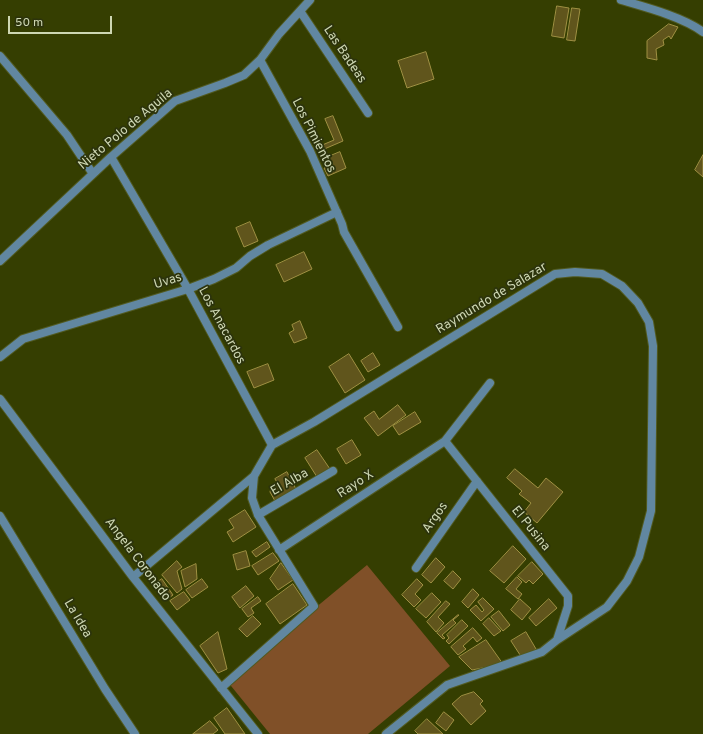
<!DOCTYPE html>
<style>
body{margin:0}
#map{position:relative;width:703px;height:734px;overflow:hidden;background:#353e01;font-family:Overpass,sans-serif}
canvas{display:block}
.scale{position:absolute;left:8px;top:16px;width:104px;height:18px;box-sizing:border-box;border:2px solid #ced7b3;border-top:0;padding-left:5px;font-size:12px;line-height:14px;white-space:nowrap;color:#ced7b3;-webkit-text-stroke:3px #2c330c;paint-order:stroke}
</style>
<div id="map">
<canvas width="703" height="734"></canvas>
<div class="scale">50 m</div>
</div>
<script>
const ctx = document.querySelector('canvas').getContext('2d');
ctx.lineJoin = 'round';
function fill(path, color) { ctx.fillStyle = color; ctx.fill(path, 'evenodd'); }
function trace(path, color, width, dash) { ctx.strokeStyle = color; ctx.lineWidth = width; ctx.lineCap = dash ? 'butt' : 'round'; ctx.setLineDash(dash || []); ctx.stroke(path); }
function write(font, color, halo, rows, align = 'center') {
  ctx.font = font + ' Overpass,sans-serif'; ctx.lineWidth = 3.5; ctx.setLineDash([]); ctx.textBaseline = 'middle'; ctx.strokeStyle = halo; ctx.fillStyle = color; for (const [text, x, y, turn = 0] of rows) {
    ctx.save(); ctx.translate(x, y); ctx.rotate((+turn || 0) * Math.PI / 180); ctx.textAlign = isNaN(turn) ? turn : align; if (halo) ctx.strokeText(text, 0, 0); ctx.fillText(text, 0, 0); ctx.restore();
  }
}
fill(new Path2D(`
 M367,565L450,666L368,734H270L227,681Z`), '#805028');
const building = new Path2D(`
 M557,6L569,8L564,38L552,36Z
 M572,8L580,9L575,41L567,40Z
 M669,24L678,27L671,39L669,36L663,40L664,45L656,49L657,60L647,58V41Z
 M426,52L434,79L407,88L398,61Z
 M333,116L343,141L322,150L320,146L334,140L325,119Z
 M340,152L346,168L328,176L324,168L331,165L328,157Z
 M703,155V177L695,170Z
 M250,222L258,241L244,247L236,228Z
 M304,252L312,269L284,282L276,265Z
 M300,321L307,338L294,343L289,333L294,330L292,325Z
 M373,353L380,365L368,372L361,361Z
 M349,354L365,380L345,393L329,367Z
 M268,364L274,380L254,388L247,372Z
 M398,405L406,415L378,436L364,418L374,411L379,419Z
 M415,412L421,422L399,435L393,426Z
 M352,440L361,455L346,464L337,449Z
 M317,450L330,469L317,477L305,458Z
 M515,469L538,488L546,478L563,492L537,523L524,512L531,503L519,494L522,491L507,478Z
 M287,472L296,489L275,501L270,492L271,488L278,484L275,479Z
 M245,510L256,527L233,542L227,532L234,528L229,520Z
 M267,542L270,547L256,557L252,552Z
 M513,546L526,559L504,583L490,571Z
 M246,551L250,566L237,570L233,555Z
 M273,553L279,561L258,575L252,566Z
 M436,558L445,567L431,583L422,575Z
 M177,561L182,567L177,571L182,589L177,593L162,575Z
 M532,562L543,574L533,584L529,580L526,583L518,576Z
 M281,563L293,580L278,590L270,579Z
 M196,564L197,579L185,587L181,571Z
 M453,571L461,579L453,589L444,581Z
 M517,577L522,582L516,589L522,594L518,599L506,589Z
 M162,579L173,595L166,600L155,584Z
 M202,579L208,587L192,598L186,590Z
 M417,579L423,585L415,594L421,600L414,607L402,595Z
 M293,584L307,605L280,624L266,604Z
 M246,586L254,596L240,608L232,597Z
 M473,589L479,595L468,608L462,602Z
 M184,592L190,600L177,610L170,601Z
 M432,593L441,602L426,618L416,609Z
 M258,597L261,601L251,608L254,613L248,617L242,609Z
 M483,598L494,609L481,621L470,610L476,605L482,612L484,610L478,602Z
 M520,599L531,609L522,620L511,610Z
 M549,599L557,608L536,626L529,618Z
 M446,601L450,604L438,617L444,623L436,632L427,622Z
 M499,611L510,625L503,631L491,617Z
 M458,615H459L453,620L456,623L442,635L445,638L443,639L437,633Z
 M253,616L261,624L247,637L239,629Z
 M489,618L501,631L494,636L483,624Z
 M462,620L468,626L449,644L446,641L449,638L447,635Z
 M473,628L482,638L477,642L473,637L463,646L466,649L458,655L451,647Z
 M218,632L227,669L218,673L200,646Z
 M526,632L536,649L522,658L511,641Z
 M486,640L503,664L472,670L459,657Z
 M474,692L483,701L480,704L486,711L471,725L452,704L461,696Z
 M227,708L245,734H225L214,718Z
 M444,712L454,720L446,731L436,723Z
 M427,719L443,734H418L415,731Z
 M210,721L218,730L213,734H193Z`);
fill(building, '#60551c');
trace(building, '#9f9043', 1);
const minor = new Path2D(`
 M621,0C645,7 683,17 703,32
 M300,11L368,113
 M0,56L67,135L93,174
 M260,60L310,151L342,224L344,232L398,327
 M111,157L188,289L272,445
 M0,261L111,157L175,101L225,83L244,75L260,60L279,34L310,0
 M0,357L23,339L188,289L214,279L236,268L250,256L268,245L337,212
 M0,399L133,577L258,734
 M445,441L568,596V606L557,640
 M258,515L333,471
 M0,516L105,689L135,734
 M279,550L445,441L490,383
 M416,568L477,481
 M133,577L254,476
 M221,688L314,606L258,515L252,498L254,476L272,445L314,422L555,274L575,272L602,274L622,286L638,303L649,322L653,346L651,511L639,557L627,581L607,607L557,640L542,652L447,685L386,734`);
trace(minor, '#515a21', 10);
trace(minor, '#6187a1', 8);
write('13px', '#ced7b3', '#2c330c', [
 ["Las Badeas",344,55,56],
 ["Nieto Polo de Aguila",126,130,-40],
 ["Los Pimientos",313,136,63],
 ["Uvas",168,282,-17],
 ["Raymundo de Salazar",492,299,-31],
 ["Los Anacardos",221,326,62],
 ["El Alba",290,483,-30],
 ["Rayo X",356,485,-33],
 ["Argos",436,518,-55],
 ["El Pusina",530,529,51],
 ["Angela Coronado",137,560,53],
 ["La Idea",77,619,59]
]);
</script>
